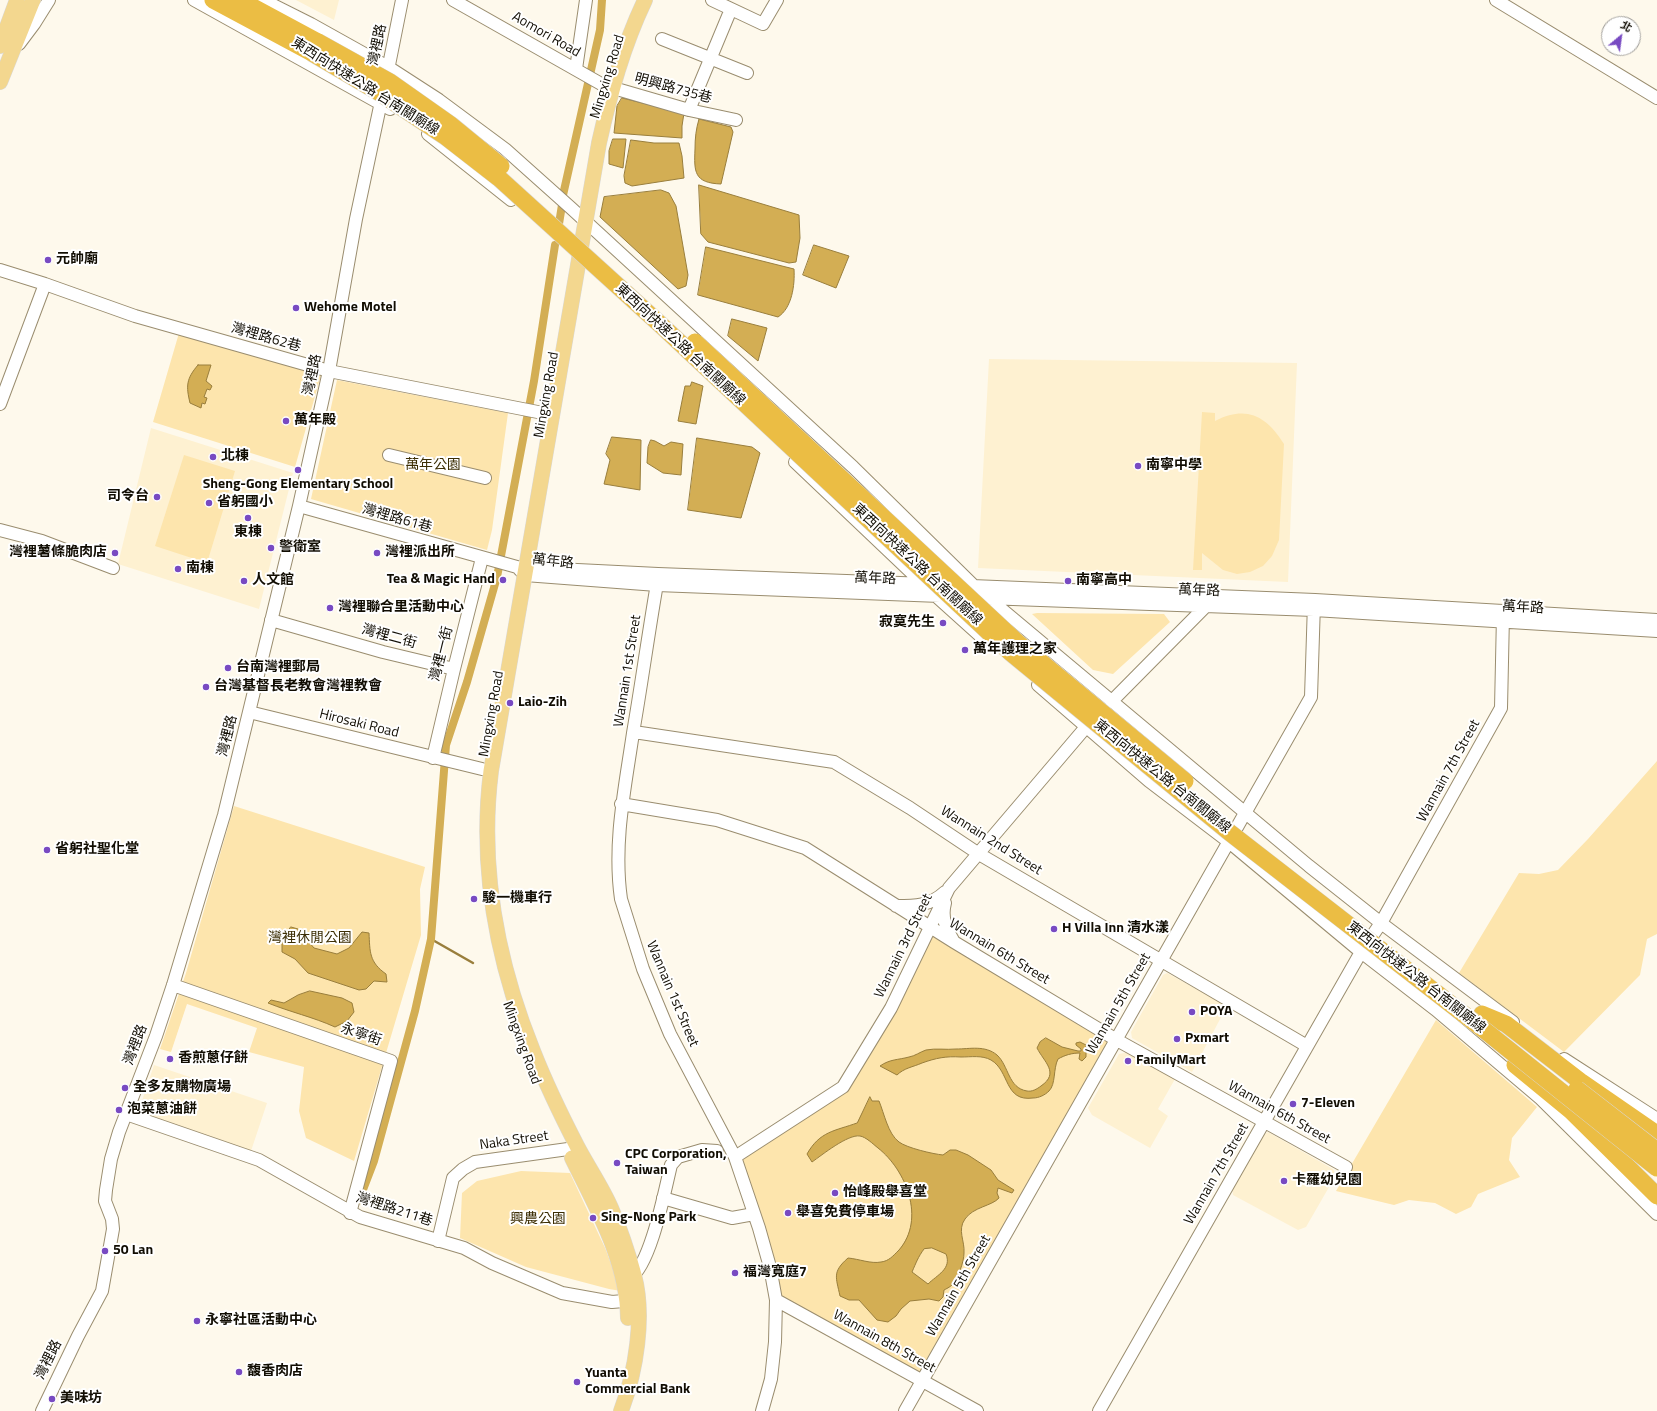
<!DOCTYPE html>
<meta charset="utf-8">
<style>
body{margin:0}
#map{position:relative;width:1657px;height:1411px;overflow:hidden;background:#fef9ec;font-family:"Titillium Web","Noto Sans TC",sans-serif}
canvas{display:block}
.north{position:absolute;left:1601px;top:16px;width:40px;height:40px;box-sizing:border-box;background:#fff;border:1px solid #a09e9a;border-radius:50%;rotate:29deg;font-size:11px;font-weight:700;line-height:16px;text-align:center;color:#110d03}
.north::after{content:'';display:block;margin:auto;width:14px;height:18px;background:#784ac2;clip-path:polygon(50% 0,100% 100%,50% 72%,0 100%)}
</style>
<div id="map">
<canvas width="1657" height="1411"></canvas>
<div class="north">北</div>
</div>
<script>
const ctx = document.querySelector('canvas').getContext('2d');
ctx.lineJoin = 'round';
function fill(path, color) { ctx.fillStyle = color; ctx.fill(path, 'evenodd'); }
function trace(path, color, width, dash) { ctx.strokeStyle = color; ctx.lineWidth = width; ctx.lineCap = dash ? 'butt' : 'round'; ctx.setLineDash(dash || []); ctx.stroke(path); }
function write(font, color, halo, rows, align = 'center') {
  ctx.font = font + ' "Titillium Web","Noto Sans TC",sans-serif'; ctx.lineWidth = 4; ctx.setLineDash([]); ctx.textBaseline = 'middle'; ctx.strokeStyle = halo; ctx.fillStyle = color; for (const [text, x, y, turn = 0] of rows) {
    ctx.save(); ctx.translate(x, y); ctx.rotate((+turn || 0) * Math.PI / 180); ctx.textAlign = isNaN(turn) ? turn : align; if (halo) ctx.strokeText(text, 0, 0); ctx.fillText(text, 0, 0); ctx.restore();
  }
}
fill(new Path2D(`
 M296,0H339L334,20Z
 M989,359L1297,363L1288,582L978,568Z
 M151,428L293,473L259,609L118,564Z
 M1167,973L1227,1006L1192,1072L1132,1038L1131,1032L1163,975Z
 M1129,1052L1175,1079L1158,1109L1168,1116L1150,1148L1092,1115L1088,1108L1119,1054Z
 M154,1065L267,1103L251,1151L138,1113Z
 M1268,1132L1333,1169L1336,1175L1306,1227L1298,1230L1233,1195L1232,1188L1263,1135Z`), '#fef1d1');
fill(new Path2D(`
 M179,333L321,375L295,467L153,422Z
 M337,380L508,413L492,530L487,550L311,499Z
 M1202,412L1215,413V421C1247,405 1266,416 1284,444L1279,540L1272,556L1263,566L1250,572L1237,574L1223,570L1202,553V570H1193Z
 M184,455L235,471L207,563L155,546Z
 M1037,613L1164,614L1170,622L1113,674L1093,670L1032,614Z
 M1657,761V934L1647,939L1640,975L1564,1052L1459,973L1519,873L1539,874L1558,870L1588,839Z
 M234,806L425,867L420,889L421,935L354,1161L306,1138L299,1111L304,1067L249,1052L257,1028L187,1004L171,1052L160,1049L186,973Z
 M930,927L1115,1039L922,1381L776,1300L735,1157L843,1087Z
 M1436,1020L1537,1107L1512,1138L1509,1160L1520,1177L1478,1194L1471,1207L1456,1214L1435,1203L1409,1200L1394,1205L1336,1191Z
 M521,1171L570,1173L606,1250L621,1291L609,1289L526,1267L460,1238L462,1193L477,1181Z`), '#fde5ad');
const water = new Path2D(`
 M622,98L684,113L682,126V138L614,133L617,106Z
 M699,119L731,127L733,132L721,184C694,183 694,172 695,149C695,138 696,129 699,119Z
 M613,139H626L623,168L609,164V151Z
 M631,140L654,143H679L682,156L684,178L632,186L625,183L624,176Z
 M699,185L799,215L800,238L796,262L789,263L708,242L701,234Z
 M661,190L669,193L676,206L688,275L686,286L678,289L600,217L604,197Z
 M814,245L849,256L836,288L803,275Z
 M706,247L794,269C795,285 792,308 778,317L698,295Z
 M732,319L767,328L758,361L728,336Z
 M198,365H211L206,381L212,386L210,390L207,389L204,397L207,398L205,404L202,403L201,408L190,403C186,386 186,379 198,365Z
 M692,382L703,386L696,424L678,421L685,386H690Z
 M612,437L641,440L640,490L604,484L610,460L606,454Z
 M697,438L752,447L760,453L741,518L688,510Z
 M651,440L655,441L664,446L671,442L683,444L681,475L663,473L647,463L648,447Z
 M291,927L298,929L314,948L337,954L349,948L362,932L369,933C370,952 369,962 386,974L387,982L374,981L366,989L359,990L308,973L295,959L282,952V940Z
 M310,991L342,998L352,1003L354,1012L347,1021L335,1027C313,1017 290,1012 268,1003L271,1000L284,1003L298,995Z
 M1046,1038L1062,1047L1078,1051H1081V1049L1076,1045V1043L1080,1042L1086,1045V1057L1082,1061L1079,1059L1080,1053C1072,1053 1065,1055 1058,1059C1053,1069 1056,1084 1049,1091C1045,1095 1039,1098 1033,1098C1004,1102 1010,1071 991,1060C982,1055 971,1057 961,1057C946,1056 936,1058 922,1063C913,1067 904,1068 897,1075L880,1066C890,1059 898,1060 909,1057C915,1056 920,1052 926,1050C936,1048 946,1050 956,1049C970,1049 985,1045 997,1055C1009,1066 1008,1088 1027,1091C1032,1092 1037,1089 1041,1086C1060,1073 1044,1062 1037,1048L1040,1042Z
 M870,1097L872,1101H879C884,1113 888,1134 899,1142C907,1148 933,1154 943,1155L950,1150H956L968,1155L991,1170L998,1180L1014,1190L1012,1193L998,1188L997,1193L999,1198C992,1206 973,1207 965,1219C957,1230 965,1241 964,1253C964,1262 958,1278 952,1285C950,1287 946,1289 944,1290L943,1297L939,1301L929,1299L910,1301L901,1309L896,1316L888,1322L877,1320L859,1300H849L840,1296C836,1277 832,1272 848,1258C859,1259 871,1264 881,1262C889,1261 893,1256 899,1250C926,1219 906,1170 878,1148C873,1144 866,1137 860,1136C848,1134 822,1155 812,1162L807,1154C820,1131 835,1131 857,1123ZM932,1248L946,1254C952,1269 937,1275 928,1284L912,1272C916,1263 918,1257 924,1249Z`);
fill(water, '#d3ae54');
trace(water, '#997e3c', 1);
trace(new Path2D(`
 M431,939L473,963`), '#997e3c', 2.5);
trace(new Path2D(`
 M563,195L600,30L602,0
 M558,230L562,205
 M359,1200L374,1161L415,1011L431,939L446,745L467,682L497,577L534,381L555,245`), '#d3ae54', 8);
const minor = new Path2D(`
 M194,0L390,109
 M263,0L311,24L388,67L439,100L505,149L571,208L853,467L974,586L1309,866L1381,923L1513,1022
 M453,0L603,85L689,110L736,120
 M712,0L763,24L777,0
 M1496,0L1657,98
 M662,39L747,73
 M19,44L34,24L49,0
 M576,69L586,0
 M387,75L402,0
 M689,110L731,9
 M428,134L511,200
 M0,270L45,284L135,316L329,371L553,415
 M0,404L45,284
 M389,455L485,478
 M795,462L936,596L986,641
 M299,506L517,567L658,574L927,584
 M0,530L42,541L113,568
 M519,569L525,575L657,585L940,596
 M658,578C649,629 642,681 633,733C625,788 613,843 621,899L643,969L670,1034L735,1157L759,1228L770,1267L776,1300L775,1342L771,1379L762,1411
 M972,586L1315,600L1657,620
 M986,598L1314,610L1657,631
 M271,620L383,652L454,669
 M1038,685L1149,781L1229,842L1361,952L1436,1010L1541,1099L1657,1214
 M1111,702L1209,603
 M249,712L482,769
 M634,732L834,762L910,808L979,854L1307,1046
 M433,758L454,669L482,558
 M621,804L717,820L805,848L954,942L1115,1039L1346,1167
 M945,903C941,918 946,928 954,942
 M896,906C915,906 930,906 945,892
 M173,985L391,1061L350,1213
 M1564,1059L1657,1119
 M126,1114L259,1160L360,1217L464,1248L492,1263L562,1293L612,1302L635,1300
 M735,1157L843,1087L891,1008L949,888L1086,727
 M663,1198L732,1218L754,1214
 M438,1241L453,1178L463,1169L475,1162L568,1149L577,1147
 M630,1278C651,1265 665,1189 671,1165L678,1157L702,1150L717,1151
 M776,1300L977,1411
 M42,1411L78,1336L102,1291L113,1229L112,1219L105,1201L106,1190L111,1159L119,1132L156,1036L173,985L224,815L299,506L329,371L356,219L382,97
 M905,1411L1311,697L1314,603
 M1099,1411L1361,952L1381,923L1501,708L1503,615`);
const major = new Path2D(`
 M0,46L17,0
 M0,82L33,0
 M572,1158C597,1209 627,1260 628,1318
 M621,1411C636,1372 645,1316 634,1275C628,1253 620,1229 611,1208C602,1187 588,1167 577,1146C561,1115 546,1084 533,1051C497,962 479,867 491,771L599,143C610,94 623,46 645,0`);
const highway = new Path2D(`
 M213,0L312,53
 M240,0L318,42
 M1482,1014L1506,1024L1580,1081L1657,1134
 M1515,1065L1571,1111L1657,1196`);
trace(minor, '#9a8d6f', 14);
trace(major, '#d9d8d7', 16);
trace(highway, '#d9d8d7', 18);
trace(minor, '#fff', 12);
trace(major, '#f3d78f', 15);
trace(highway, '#ebbd44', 17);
const highwayBridge = new Path2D(`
 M318,42L390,82L451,125L501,166
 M312,53L380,93L446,137L500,179L662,326L1011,653L1229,832L1488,1033L1657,1168
 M695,342L1018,643L1185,781
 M1577,1089L1657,1151`);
trace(highwayBridge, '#d9d8d7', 18, []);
trace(highwayBridge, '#ebbd44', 17);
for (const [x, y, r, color] of [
 [48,260,4,"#784ac2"],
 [296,308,4,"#784ac2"],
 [286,421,4,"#784ac2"],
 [213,457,4,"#784ac2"],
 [1138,466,4,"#784ac2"],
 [298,470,4,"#784ac2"],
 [157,497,4,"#784ac2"],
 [209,503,4,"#784ac2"],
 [248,518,4,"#784ac2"],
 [271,548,4,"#784ac2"],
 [115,553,4,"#784ac2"],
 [377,553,4,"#784ac2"],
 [178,569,4,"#784ac2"],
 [503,580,4,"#784ac2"],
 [244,581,4,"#784ac2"],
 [1068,581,4,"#784ac2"],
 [330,608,4,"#784ac2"],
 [943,623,4,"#784ac2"],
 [965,650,4,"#784ac2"],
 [228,668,4,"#784ac2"],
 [206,687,4,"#784ac2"],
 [510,703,4,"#784ac2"],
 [47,850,4,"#784ac2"],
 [474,899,4,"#784ac2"],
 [1054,929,4,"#784ac2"],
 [1192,1012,4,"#784ac2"],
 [1177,1039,4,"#784ac2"],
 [170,1059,4,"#784ac2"],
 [1128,1061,4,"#784ac2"],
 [125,1088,4,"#784ac2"],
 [1293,1104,4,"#784ac2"],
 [119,1110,4,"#784ac2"],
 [617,1163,4,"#784ac2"],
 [1284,1181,4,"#784ac2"],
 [835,1193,4,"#784ac2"],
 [788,1213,4,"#784ac2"],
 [593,1218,4,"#784ac2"],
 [105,1251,4,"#784ac2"],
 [735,1273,4,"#784ac2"],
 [197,1321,4,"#784ac2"],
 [239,1372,4,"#784ac2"],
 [577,1382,4,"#784ac2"],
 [52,1399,4,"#784ac2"]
]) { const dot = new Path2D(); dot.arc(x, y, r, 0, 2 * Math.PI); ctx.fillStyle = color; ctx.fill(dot); trace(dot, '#fff', 1.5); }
write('14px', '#110d03', '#fff', [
 ["Aomori Road",546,35,30],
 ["灣裡路",378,45,-78],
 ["Mingxing Road",608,77,-73],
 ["東西向快速公路 台南關廟線",365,87,32],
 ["明興路735巷",673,89,15],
 ["灣裡路62巷",266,338,16],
 ["東西向快速公路 台南關廟線",680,345,43],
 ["灣裡路",313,375,-78],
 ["Mingxing Road",547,395,-80],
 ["灣裡路61巷",397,519,16],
 ["萬年路",553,562,6],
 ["東西向快速公路 台南關廟線",917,565,43],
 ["萬年路",875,579,2],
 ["萬年路",1199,591,2],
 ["萬年路",1523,608,3],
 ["灣裡二街",389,637,15],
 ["灣裡一街",442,654,-76],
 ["Wannain 1st Street",628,671,-81],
 ["Mingxing Road",492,714,-80],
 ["Hirosaki Road",359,724,14],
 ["灣裡路",228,736,-76],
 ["Wannain 7th Street",1449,771,-61],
 ["東西向快速公路 台南關廟線",1162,777,39],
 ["Wannain 2nd Street",991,841,32],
 ["Wannain 3rd Street",904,946,-64],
 ["Wannain 6th Street",999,952,31],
 ["東西向快速公路 台南關廟線",1416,978,38],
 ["Wannain 1st Street",672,994,67],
 ["Wannain 5th Street",1119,1004,-60],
 ["永寧街",361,1035,19],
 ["Mingxing Road",521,1043,70],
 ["灣裡路",136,1045,-69],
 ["Wannain 6th Street",1279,1113,29],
 ["Naka Street",514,1141,-8],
 ["Wannain 7th Street",1217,1174,-60],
 ["灣裡路211巷",394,1210,18],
 ["Wannain 5th Street",959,1286,-60],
 ["Wannain 8th Street",884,1342,29],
 ["灣裡路",49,1360,-64]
]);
write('bold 14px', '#110d03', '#fff', [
 ["元帥廟",56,260],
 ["Wehome Motel",304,308],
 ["萬年殿",294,421],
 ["北棟",221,457],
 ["南寧中學",1146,466],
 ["Sheng-Gong Elementary School",298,485,"center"],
 ["司令台",149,497,"right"],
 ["省躬國小",217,503],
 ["東棟",248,533,"center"],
 ["警衛室",279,548],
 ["灣裡薯條脆肉店",107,553,"right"],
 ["灣裡派出所",385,553],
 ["南棟",186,569],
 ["Tea & Magic Hand",495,580,"right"],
 ["人文館",252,581],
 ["南寧高中",1076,581],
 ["灣裡聯合里活動中心",338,608],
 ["寂寞先生",935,623,"right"],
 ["萬年護理之家",973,650],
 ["台南灣裡郵局",236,668],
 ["台灣基督長老教會灣裡教會",214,687],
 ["Laio-Zih",518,703],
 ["省躬社聖化堂",55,850],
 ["駿一機車行",482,899],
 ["H Villa Inn 清水漾",1062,929],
 ["POYA",1200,1012],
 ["Pxmart",1185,1039],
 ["香煎蔥仔餅",178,1059],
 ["FamilyMart",1136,1061],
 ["全多友購物廣場",133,1088],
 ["7-Eleven",1301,1104],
 ["泡菜蔥油餅",127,1110],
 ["CPC Corporation,",625,1155],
 ["Taiwan",625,1171],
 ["卡羅幼兒園",1292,1181],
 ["怡峰殿舉喜堂",843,1193],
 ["舉喜免費停車場",796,1213],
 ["Sing-Nong Park",601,1218],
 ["50 Lan",113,1251],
 ["福灣寬庭7",743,1273],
 ["永寧社區活動中心",205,1321],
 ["馥香肉店",247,1372],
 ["Yuanta",585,1374],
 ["Commercial Bank",585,1390],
 ["美味坊",60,1399]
], 'left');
write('14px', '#3c2e04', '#fff', [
 ["萬年公園",433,466],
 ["灣裡休閒公園",310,939],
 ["興農公園",538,1220]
]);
</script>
